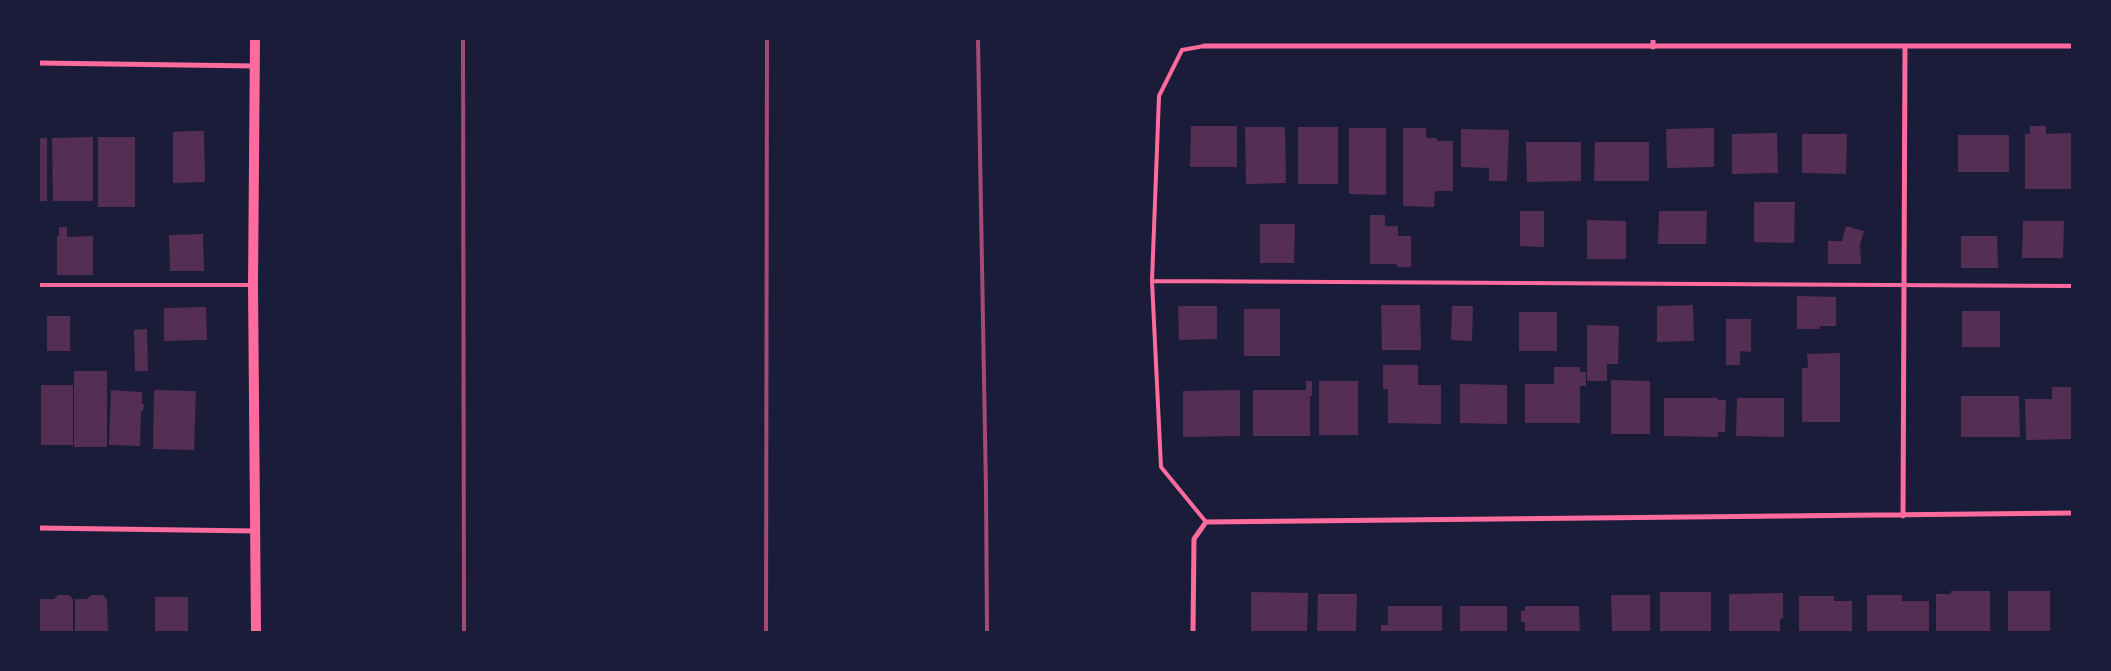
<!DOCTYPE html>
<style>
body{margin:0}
#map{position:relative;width:2111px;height:671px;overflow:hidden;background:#1b1b3a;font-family:"DejaVu Sans",sans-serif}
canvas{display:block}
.frame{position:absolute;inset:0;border:40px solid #1b1b3a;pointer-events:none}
</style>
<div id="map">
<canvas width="2111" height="671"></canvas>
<div class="frame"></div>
</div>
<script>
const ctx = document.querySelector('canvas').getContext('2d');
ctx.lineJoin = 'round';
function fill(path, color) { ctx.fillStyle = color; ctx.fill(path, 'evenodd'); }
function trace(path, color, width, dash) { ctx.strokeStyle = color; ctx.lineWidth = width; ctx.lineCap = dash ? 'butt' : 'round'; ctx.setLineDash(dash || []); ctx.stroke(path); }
fill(new Path2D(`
 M1191,126H1237V167H1190Z
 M2030,126H2046V134L2072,133V189H2025V134H2030Z
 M1245,127H1285L1286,183L1246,184Z
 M1298,127H1338V184H1298Z
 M1349,128H1386V195L1349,194Z
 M1403,128H1426V138H1437V141H1453V191H1435L1434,207L1403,206Z
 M1714,128V167L1667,168L1666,129Z
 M1461,129L1509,130L1507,181H1489V168L1461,167Z
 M187,131H204L205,182L173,183V132Z
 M1777,133L1778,173L1732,174V134Z
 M1802,134H1847L1846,174L1802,173Z
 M1958,135H2009V172H1958Z
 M93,137V201H53L52,138Z
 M98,137H135V207H98Z
 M39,138H47V201H39Z
 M1526,142H1581V181L1527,182Z
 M1595,142H1649V181H1594Z
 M1754,202H1795L1794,243L1754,242Z
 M1520,211H1544V247L1520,246Z
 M1659,211H1707L1706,244H1658Z
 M1370,215H1385V226H1398V236H1411V267H1397V264H1370Z
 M1587,220L1626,221V259H1587Z
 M2023,221H2064L2063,258H2022Z
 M1260,224H1295L1294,263H1260Z
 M1846,226L1864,231L1860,245L1861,264H1828V241H1842Z
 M59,227H67V237L93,236V275H57V236H59Z
 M203,234L204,271H170L169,235Z
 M1961,236H1997L1998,268H1961Z
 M1797,296L1836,297V326H1820V329H1797Z
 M1381,305H1420L1421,350H1382Z
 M1693,305L1694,341L1657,342V306Z
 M1178,306H1217V339L1179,340Z
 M1452,306H1473L1472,341L1451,340Z
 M206,307L207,340L164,341V308Z
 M1244,309H1280V356H1244Z
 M1962,311H2000V347H1962Z
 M1519,312H1557V351H1519Z
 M47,316H70V351H47Z
 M1726,319H1751V352L1740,351V365H1726Z
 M1587,325L1619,326L1618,364H1607V381H1587Z
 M147,329L148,371H135L134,330Z
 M1840,353V422H1802V368H1808L1807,354Z
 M1383,365H1418V385H1441V424L1388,423V389H1383Z
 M1554,367H1580V372H1586V386H1580V423H1525V384H1554Z
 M74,371H107V447H74Z
 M1611,380L1650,381V434H1611Z
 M1306,381H1312V396H1310V436H1253V390H1306Z
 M1319,381H1358V435H1319Z
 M1460,384L1507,385V424L1460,423Z
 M41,385H73V445H41Z
 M2052,387H2072V439L2026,440L2025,399H2052Z
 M111,390L142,392V404H144L143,411H141L140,446L109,445Z
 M154,390L196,391L194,450L153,449Z
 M1240,390V436L1183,437V391Z
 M1961,396H2019L2020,437H1961Z
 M1664,398H1718V400H1726L1725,432H1718V437L1664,436Z
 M1737,398H1784V437L1736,436Z
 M1951,591H1990V632H1936V594H1951Z
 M2008,591H2050V632H2008Z
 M1251,592L1308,593L1307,632H1251Z
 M1660,592H1711V632H1660Z
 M1783,593V619H1780V632H1729V594Z
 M1318,594H1357L1356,632H1317Z
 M58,595H69L73,599V632H40V599H54Z
 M92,595H103L107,600L108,632H75V599H87Z
 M1611,595H1650V632H1612Z
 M1867,595H1902V601H1929V632H1867Z
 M1799,596H1834V601H1852V632H1799Z
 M155,597H188V632H155Z
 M1388,606H1442V632H1381V625H1388Z
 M1460,606H1507V632H1460Z
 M1525,606H1579L1580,632H1525V622H1521V611H1525Z`), '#542f53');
trace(new Path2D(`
 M1204,46L1182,50L1159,96L1152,281L1161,467L1206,522
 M1152,281L2072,286
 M39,285H251`), '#ff6b9d', 4);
trace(new Path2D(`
 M1653,39V47
 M1204,46H2072
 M39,63L255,66
 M1903,516L1905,47
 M39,528L256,531
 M1193,632L1194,539L1206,522L2072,513`), '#ff6b9d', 5);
trace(new Path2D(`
 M255,39L253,285L256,632`), '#ff6b9d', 10);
trace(new Path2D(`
 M463,39L464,632
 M978,39L986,490L987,632
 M766,632L767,39`), '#a44b75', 4);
</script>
